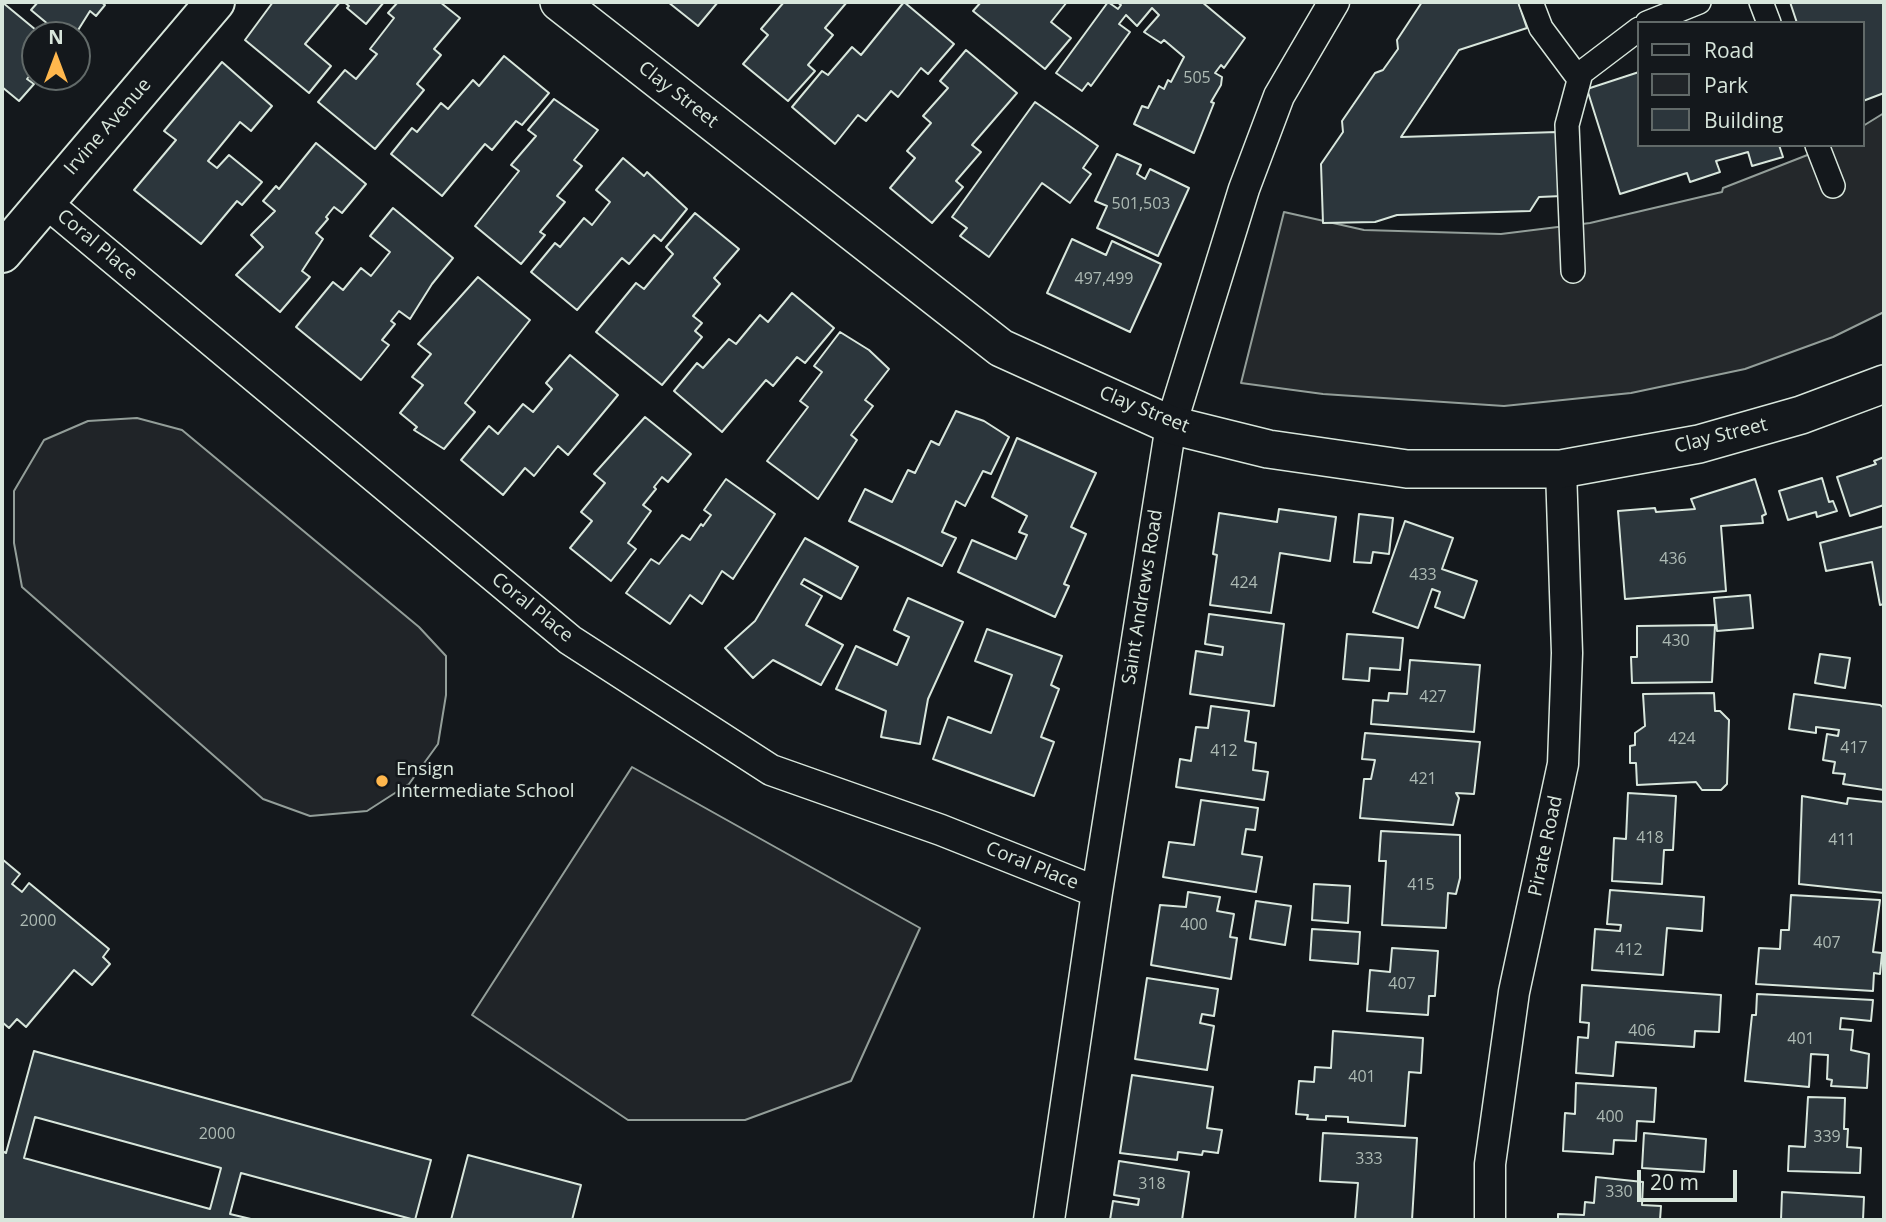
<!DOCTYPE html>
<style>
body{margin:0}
#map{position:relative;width:1886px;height:1222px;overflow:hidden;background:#14181c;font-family:"Open Sans",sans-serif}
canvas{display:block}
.frame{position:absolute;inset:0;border:4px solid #d8e6dc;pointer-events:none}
.legend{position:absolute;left:1637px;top:21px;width:228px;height:126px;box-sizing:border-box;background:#14181c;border:2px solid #626a69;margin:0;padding:9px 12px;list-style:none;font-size:21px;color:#d8e6dc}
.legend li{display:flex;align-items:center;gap:14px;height:35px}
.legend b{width:35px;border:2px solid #626a69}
.north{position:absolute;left:21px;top:21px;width:70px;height:70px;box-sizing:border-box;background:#14181c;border:2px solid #626a69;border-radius:50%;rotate:0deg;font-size:19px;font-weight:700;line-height:28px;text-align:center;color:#d8e6dc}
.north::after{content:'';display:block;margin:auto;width:24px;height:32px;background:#ffb74d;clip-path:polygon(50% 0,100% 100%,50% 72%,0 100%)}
.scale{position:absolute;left:1637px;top:1170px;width:100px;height:32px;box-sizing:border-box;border:4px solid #d8e6dc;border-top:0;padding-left:9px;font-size:21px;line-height:24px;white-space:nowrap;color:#d8e6dc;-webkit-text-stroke:5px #14181c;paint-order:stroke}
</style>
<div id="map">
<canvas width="1886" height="1222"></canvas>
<div class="frame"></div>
<ul class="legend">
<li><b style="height:9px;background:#14181c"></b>Road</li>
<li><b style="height:19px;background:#202428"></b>Park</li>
<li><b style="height:19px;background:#2c363c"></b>Building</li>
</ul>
<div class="north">N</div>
<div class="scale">20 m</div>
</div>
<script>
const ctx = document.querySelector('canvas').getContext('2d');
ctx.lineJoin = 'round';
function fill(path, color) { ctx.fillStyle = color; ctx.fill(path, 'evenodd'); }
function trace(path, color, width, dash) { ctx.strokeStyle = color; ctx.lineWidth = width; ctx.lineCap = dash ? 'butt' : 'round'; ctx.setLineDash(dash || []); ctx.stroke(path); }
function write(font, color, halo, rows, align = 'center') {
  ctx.font = font + ' "Open Sans",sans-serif'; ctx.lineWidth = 5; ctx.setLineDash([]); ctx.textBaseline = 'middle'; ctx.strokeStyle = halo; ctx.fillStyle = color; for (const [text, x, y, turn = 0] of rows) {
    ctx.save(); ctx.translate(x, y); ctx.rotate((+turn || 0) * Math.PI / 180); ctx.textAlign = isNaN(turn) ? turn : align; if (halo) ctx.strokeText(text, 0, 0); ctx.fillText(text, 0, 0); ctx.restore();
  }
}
const green = new Path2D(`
 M137,418L182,430L419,627L446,656V695L438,744L409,784L367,811L310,816L263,799L22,587L14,543V491L44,440L88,421Z
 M632,767L920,928L851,1081L745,1120H628L472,1015Z`);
fill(green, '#202428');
trace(green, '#939e99', 2);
const parking = new Path2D(`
 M1884,113V312L1833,337L1745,369L1631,393L1504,406L1323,394L1241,383L1284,212L1364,230L1501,234L1590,223L1722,192L1723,188L1833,145H1863V126Z`);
fill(parking, '#24282b');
trace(parking, '#939e99', 2);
const building = new Path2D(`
 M2,2L42,35H35V61L27,71L31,74L27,79L34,84L19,101L2,87Z
 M38,2H101L105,5L96,16L90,11L75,35H61L31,10Z
 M273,2H340L305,44L331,66L309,93L245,40Z
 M344,2H384L366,24L347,8L349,6Z
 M398,2H440L460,18L434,49L441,55L417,84L424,90L375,149L318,102L345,70L356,79L377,54L370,49L394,18L388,13Z
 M668,2H718L698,26Z
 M784,2H847L825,28L833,35L808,65L815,71L788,101L743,64L768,35L761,29Z
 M904,2L954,44L928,74L921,68L898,97L891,91L866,121L858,115L835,144L792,107L822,71L828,75L852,47L861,55Z
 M981,2H1067L1051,22L1071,38L1045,69L973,11Z
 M1108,2L1118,9L1121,5L1117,2H1202L1245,38L1224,68L1221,65L1215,73L1222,77L1221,85L1211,102L1214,103L1194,153L1134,124L1142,106L1148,108L1159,86L1164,89L1168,80L1171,82L1184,57L1164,40L1161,43L1144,32L1159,15L1152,8L1137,26L1126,15L1119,24L1130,32L1091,86L1088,83L1082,91L1056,73Z
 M1422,2H1518L1527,28L1459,50L1401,137L1557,132L1562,196L1539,197L1530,211L1397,215L1375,222L1323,223L1321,164L1343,132L1342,121L1375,73L1383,70L1398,49L1397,40Z
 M1790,2H1884V93L1863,101V23H1797Z
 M966,50L1017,93L972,145L981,152L956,181L963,187L932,223L890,188L915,158L907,151L931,123L923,116L948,88L940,81Z
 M504,56L549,93L522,125L516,121L492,150L485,144L442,196L391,154L412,128L417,132L441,103L448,109L473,80L479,86Z
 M222,62L272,106L251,131L240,122L208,161L217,168L229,155L262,182L242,205L237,201L201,244L134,190L176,140L164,131Z
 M1639,72V145H1779L1783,157L1752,166L1748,152L1716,161L1720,172L1690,182L1687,173L1620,194L1587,89Z
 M554,99L598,130L574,160L582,166L557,196L565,202L540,232L545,235L521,264L475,226L519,171L511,165L536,136L528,130Z
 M1035,102L1098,146L1083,168L1091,174L1070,203L1042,183L989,257L960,236L967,228L952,217Z
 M316,143L366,184L342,213L334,207L326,217L328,219L316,233L323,239L302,271L310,277L280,312L236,275L263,247L251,235L275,211L263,201L276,186L279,189Z
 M1117,154L1141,165L1137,174L1145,179L1150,169L1189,188L1158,256L1097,228L1107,206L1095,201Z
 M623,158L644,176L647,172L687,209L661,241L654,235L629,264L622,258L577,310L531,272L555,243L560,247L584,218L592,225L610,202L596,190Z
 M393,208L453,258L432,284L410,319L399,311L391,321L395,324L382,340L389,345L361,380L296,327L333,282L343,290L361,268L371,276L390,252L370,236Z
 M695,213L739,249L714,278L720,284L693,316L702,323L695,331L702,337L662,385L596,332L636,283L644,289L673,254L666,247Z
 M1072,239L1106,255L1112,241L1161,264L1130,332L1047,293Z
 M478,277L530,320L465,403L475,412L444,449L414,430L417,427L400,413L423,385L412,377L431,354L418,344Z
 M792,293L834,328L805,363L797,357L773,386L766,380L722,432L674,391L697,363L703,368L729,339L736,344L760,315L768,322Z
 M840,332L869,350L889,369L865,400L873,406L851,435L857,440L818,499L767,461L808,407L800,401L822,372L814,366Z
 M570,355L618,395L568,455L558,446L534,476L525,468L503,495L461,460L489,426L498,434L523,404L533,412L552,389L546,383Z
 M956,411L984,421L1009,437L991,474L983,471L965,506L956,501L942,532L956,538L942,566L849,521L865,489L892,502L908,470L915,473L931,441L939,445Z
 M645,417L691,454L668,482L662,477L654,487L656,489L643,505L651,511L628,543L636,549L611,581L570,548L592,521L581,512L605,483L594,474Z
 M1017,438L1096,473L1071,527L1086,534L1064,584L1069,586L1055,617L958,572L972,540L1016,559L1027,535L1019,532L1027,516L992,497Z
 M1884,457V505L1850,516L1837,477L1876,464L1874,461Z
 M1822,478L1829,502L1833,501L1837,511L1817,517L1816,512L1788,520L1779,491Z
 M726,479L775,514L733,579L722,571L702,604L690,595L670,624L626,593L651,559L659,564L682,535L690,540L701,524L703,526L711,515L704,510Z
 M1755,479L1766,514L1762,516L1763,523L1721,526L1726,591L1625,599L1618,511L1655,508L1656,512L1695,509L1691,499Z
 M1279,509L1336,517L1330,561L1280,553L1271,613L1210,605L1217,555L1213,554L1219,513L1277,522Z
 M1359,514L1393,518L1389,554L1373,552L1371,563L1354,562Z
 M1405,521L1453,538L1442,569L1477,581L1464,618L1435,607L1440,592L1432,589L1418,628L1373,612Z
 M1884,526V604L1880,605L1872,562L1826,571L1820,543Z
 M805,538L858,567L841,599L804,579L801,584L822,596L806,625L843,645L821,685L773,660L753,678L725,648L755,621Z
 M1750,595L1753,628L1717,631L1714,598Z
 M908,598L963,622L928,699L920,744L881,737L886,711L836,689L856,646L897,665L909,637L894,630Z
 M1209,614L1284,624L1274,706L1190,694L1196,651L1222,655L1223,647L1205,644Z
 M1715,625L1712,682L1632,683L1631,657H1637V626Z
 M987,629L1062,656L1051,685L1059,689L1041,737L1054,742L1034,796L933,759L948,717L991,733L1012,675L975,661Z
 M1347,634L1403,638L1400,670L1370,668L1369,681L1343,679Z
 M1820,654L1850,658L1845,688L1815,683Z
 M1410,660L1480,665L1474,732L1371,724L1373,700L1388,701L1389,693L1407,694Z
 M1714,693L1715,711H1720L1729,720L1727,784L1721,790H1702L1696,782L1637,785L1636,763H1630V746L1635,745V733L1645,726L1643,694Z
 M1794,694L1880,705L1884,708V790L1843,784L1845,774L1833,773L1835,762L1823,760L1827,734L1838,736L1839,730L1816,727V733L1789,729Z
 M1211,706L1249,711L1245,741L1256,743L1253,770L1268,772L1264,800L1176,787L1180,759L1191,761L1196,727L1208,728Z
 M1365,733L1480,742L1474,794L1456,793L1459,798L1453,825L1360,818L1364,779H1371L1375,760L1362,759Z
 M1628,793L1676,796L1673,850H1664L1662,884L1612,881L1614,838L1626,839Z
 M1802,796L1847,804L1848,798L1884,802V893L1799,884Z
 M1201,800L1258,808L1255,830L1246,829L1242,854L1262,857L1256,892L1163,877L1169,842L1194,845Z
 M1381,831L1460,835V878L1456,894L1448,893L1446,928L1382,925L1386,861H1379Z
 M2,859L20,874L12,884L22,892L29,883L109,949L103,957L110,964L92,985L74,970L26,1027L17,1019L9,1028L2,1022Z
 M1314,884L1350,886L1348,923L1312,920Z
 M1610,890L1704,897L1702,931L1667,928L1663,975L1592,970L1595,929L1620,931L1621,925L1607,924Z
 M1188,892L1220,897L1217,911L1234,914L1230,937L1237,938L1231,979L1151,965L1160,905L1186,907Z
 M1791,895L1880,900L1873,952L1882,953L1880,974L1874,973L1873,991L1756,984L1759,948L1780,949L1781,930H1789Z
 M1256,901L1291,906L1285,945L1250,939Z
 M1312,929L1360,932L1358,964L1310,960Z
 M1392,948L1438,951L1435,996H1429L1428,1015L1367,1011L1370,970L1390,972Z
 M1147,978L1218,989L1214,1016L1202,1014L1200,1023L1214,1026L1207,1070L1135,1059Z
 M1582,985L1721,995L1719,1032L1695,1031L1694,1047L1616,1042L1613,1076L1576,1073L1578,1037L1588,1038L1589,1023L1580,1022Z
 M1757,994L1873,1000L1871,1021L1841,1018L1840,1029L1853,1030L1851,1050L1869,1054L1867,1088L1831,1086L1832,1080L1827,1079L1828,1055L1811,1054L1809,1087L1745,1081L1752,1015H1756Z
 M1333,1031L1423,1038L1421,1073L1409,1072L1405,1126L1348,1122V1117L1326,1116V1120L1307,1119L1308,1115L1296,1114L1299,1081L1314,1082L1315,1067L1331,1068Z
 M34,1051L431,1160L415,1220L241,1173L230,1214L255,1220H2V1151L6,1153ZM35,1117L221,1168L210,1209L24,1158Z
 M1132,1075L1213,1087L1207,1128L1222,1130L1218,1153L1203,1151L1202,1155L1178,1152L1177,1160L1120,1153Z
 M1576,1083L1656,1088L1654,1122L1637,1121L1636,1141L1614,1140L1613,1154L1563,1151L1565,1113L1575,1114Z
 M1808,1097L1845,1098L1844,1129H1848L1847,1147L1861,1148L1860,1173L1788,1171L1789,1146L1805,1147Z
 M1323,1133L1417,1138L1412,1220H1355L1358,1183L1320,1181Z
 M1644,1133L1706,1139L1704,1172L1642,1168Z
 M468,1155L581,1185L572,1220H451Z
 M1119,1161L1189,1172L1182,1220H1110L1113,1201L1138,1205L1139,1199L1114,1195Z
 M1596,1177L1643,1182L1642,1205L1661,1206L1660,1220H1558V1214L1584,1215L1585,1202L1594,1203Z
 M1782,1192L1864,1197L1863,1220H1781Z`);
fill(building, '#2c363c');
trace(building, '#d8e6dc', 2);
const pedestrian = new Path2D(`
 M1531,2L1541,28L1579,79
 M1761,2L1769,23
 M1647,23L1699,2
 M1817,145L1833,186
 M1573,271L1567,125L1581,73L1639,29`);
const minor = new Path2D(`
 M44,201L570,640L771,770L941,830L1097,892
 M1049,1220L1097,892L1171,425L1244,189L1279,96L1334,2
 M1490,1220V1164L1514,992L1563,764L1567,653L1561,469`);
const tertiary = new Path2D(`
 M559,2L1001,348L1171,425L1268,449L1407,469H1561L1699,444L1801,415L1884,384`);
const secondary = new Path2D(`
 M2,253L215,2`);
trace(pedestrian, '#d8e6dc', 26);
trace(minor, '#d8e6dc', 33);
trace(tertiary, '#d8e6dc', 40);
trace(secondary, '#d8e6dc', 42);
trace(pedestrian, '#14181c', 23);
trace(minor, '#14181c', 30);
trace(tertiary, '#14181c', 37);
trace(secondary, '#14181c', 38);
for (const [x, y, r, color] of [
 [382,781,7,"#ffb74d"]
]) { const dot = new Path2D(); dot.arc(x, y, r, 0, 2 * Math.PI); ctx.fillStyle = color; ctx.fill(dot); trace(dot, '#14181c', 2.5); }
write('16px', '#adbab4', null, [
 ["505",1197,78],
 ["501,503",1141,204],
 ["497,499",1104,279],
 ["436",1673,559],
 ["433",1423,575],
 ["424",1244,583],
 ["430",1676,641],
 ["427",1433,697],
 ["424",1682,739],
 ["417",1854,748],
 ["412",1224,751],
 ["421",1423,779],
 ["418",1650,838],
 ["411",1842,840],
 ["415",1421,885],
 ["2000",38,921],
 ["400",1194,925],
 ["407",1827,943],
 ["412",1629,950],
 ["407",1402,984],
 ["406",1642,1031],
 ["401",1801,1039],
 ["401",1362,1077],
 ["400",1610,1117],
 ["2000",217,1134],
 ["339",1827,1137],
 ["333",1369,1159],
 ["318",1152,1184],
 ["330",1619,1192]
]);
write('19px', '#d8e6dc', '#14181c', [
 ["Clay Street",678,95,38],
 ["Irvine Avenue",108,127,-49],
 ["Coral Place",97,245,40],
 ["Clay Street",1144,410,22],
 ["Clay Street",1721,436,-14],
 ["Saint Andrews Road",1143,597,-81],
 ["Coral Place",532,608,39],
 ["Pirate Road",1546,846,-78],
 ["Coral Place",1032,866,22]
]);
write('19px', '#d8e6dc', '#14181c', [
 ["Ensign",396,770],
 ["Intermediate School",396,792]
], 'left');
</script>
